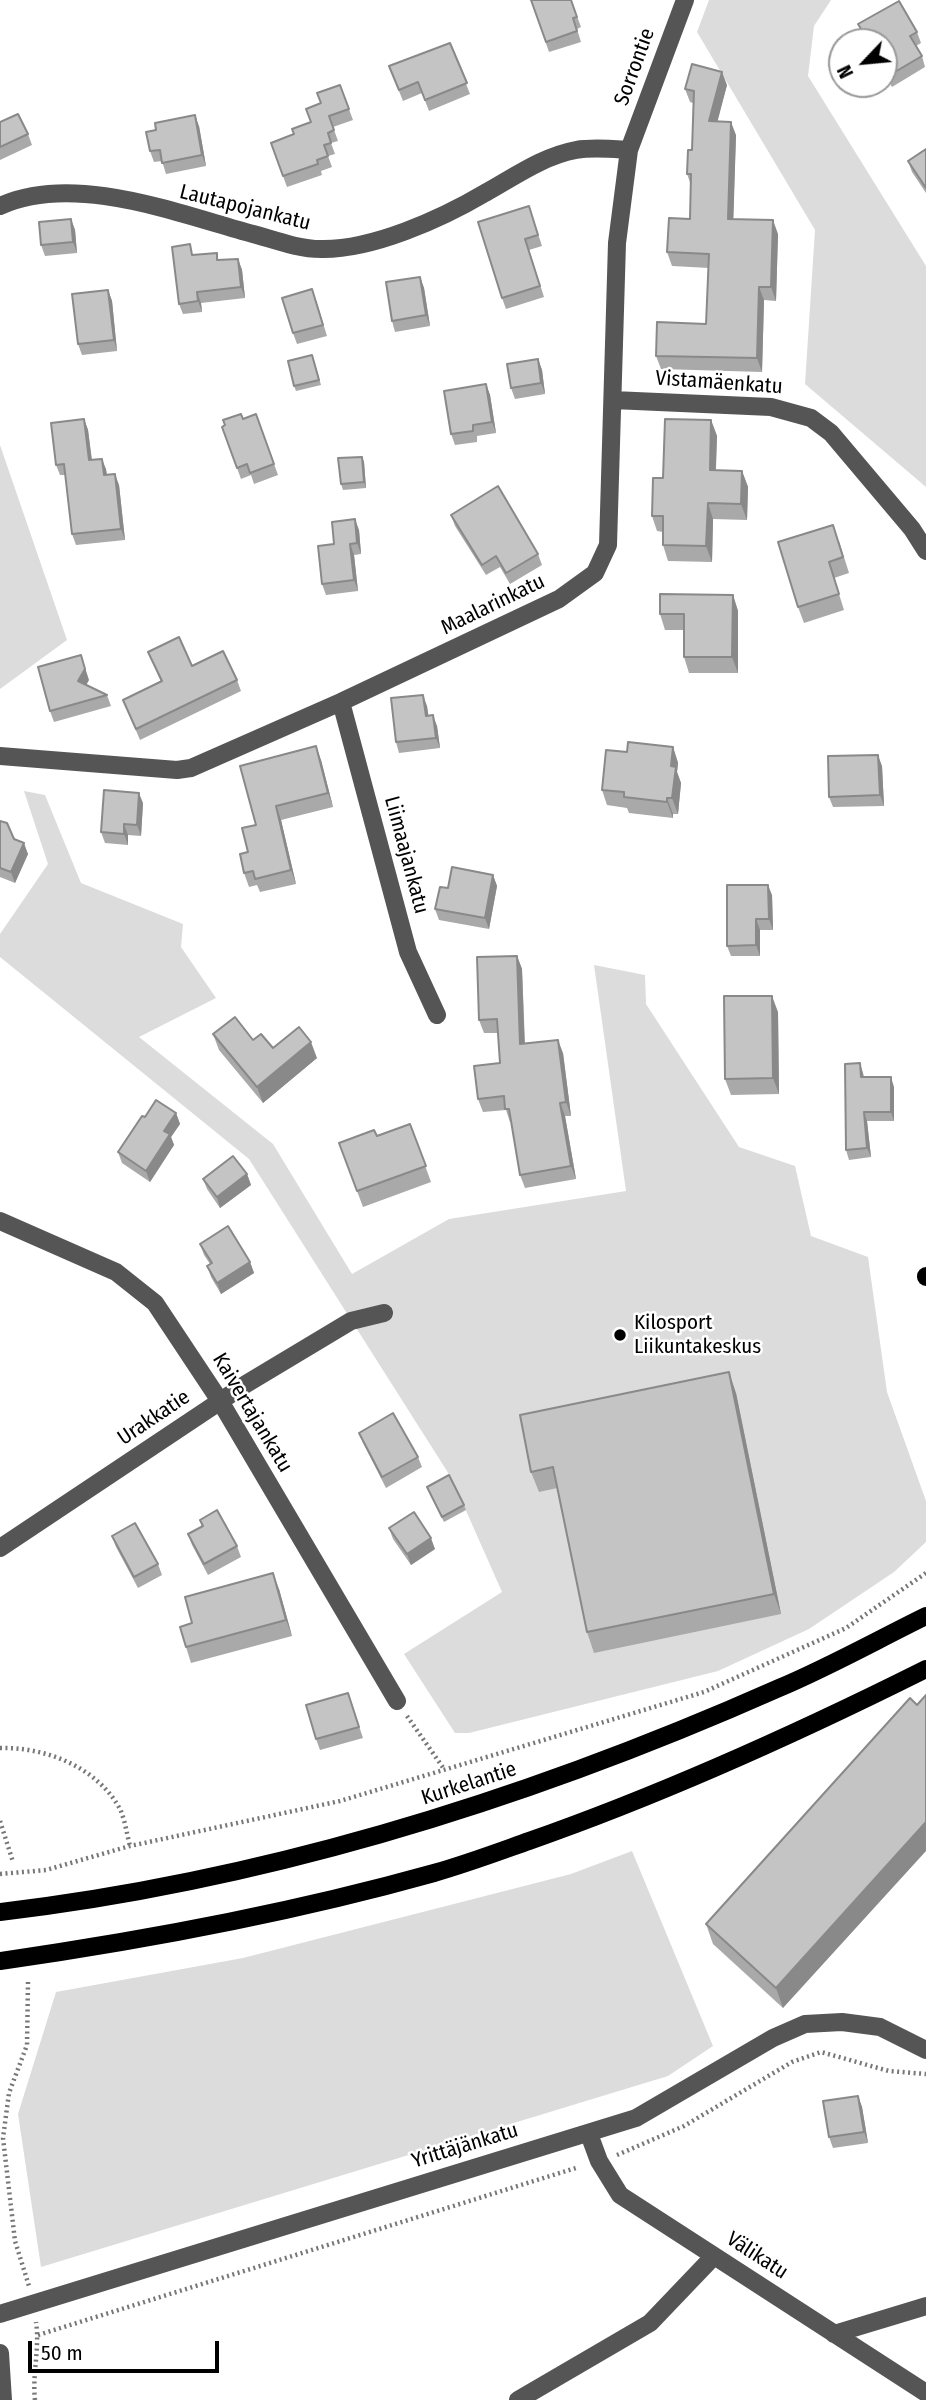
<!DOCTYPE html>
<meta charset="utf-8">
<style>
body{margin:0}
#map{position:relative;width:926px;height:2400px;overflow:hidden;background:#fff;font-family:"Fira Sans Condensed",sans-serif}
canvas{display:block}
.north{position:absolute;left:828px;top:28px;width:70px;height:70px;box-sizing:border-box;background:#fff;border:2px solid #999;border-radius:50%;rotate:244deg;font-size:19px;font-weight:700;line-height:28px;text-align:center;color:#000}
.north::after{content:'';display:block;margin:auto;width:24px;height:32px;background:#000;clip-path:polygon(50% 0,100% 100%,50% 72%,0 100%)}
.scale{position:absolute;left:28px;top:2341px;width:191px;height:32px;box-sizing:border-box;border:4px solid #000;border-top:0;padding-left:9px;font-size:21px;line-height:24px;white-space:nowrap;color:#000;-webkit-text-stroke:5px #fff;paint-order:stroke}
</style>
<div id="map">
<canvas width="926" height="2400"></canvas>
<div class="north">N</div>
<div class="scale">50 m</div>
</div>
<script>
const ctx = document.querySelector('canvas').getContext('2d');
ctx.lineJoin = 'round';
function fill(path, color) { ctx.fillStyle = color; ctx.fill(path, 'evenodd'); }
function trace(path, color, width, dash) { ctx.strokeStyle = color; ctx.lineWidth = width; ctx.lineCap = dash ? 'butt' : 'round'; ctx.setLineDash(dash || []); ctx.stroke(path); }
function write(font, color, halo, rows, align = 'center') {
  ctx.font = font + ' "Fira Sans Condensed",sans-serif'; ctx.lineWidth = 5; ctx.setLineDash([]); ctx.textBaseline = 'middle'; ctx.strokeStyle = halo; ctx.fillStyle = color; for (const [text, x, y, turn = 0] of rows) {
    ctx.save(); ctx.translate(x, y); ctx.rotate((+turn || 0) * Math.PI / 180); ctx.textAlign = isNaN(turn) ? turn : align; if (halo) ctx.strokeText(text, 0, 0); ctx.fillText(text, 0, 0); ctx.restore();
  }
}
fill(new Path2D(`
 M709,0H831L814,26L808,76L926,266V487L805,384L815,230L697,32Z
 M0,445L67,640L0,689Z
 M24,791L45,795L81,883L183,924L181,947L216,998L139,1037L273,1144L352,1274L449,1219L626,1191L594,965L645,975L646,1004L739,1147L795,1166L811,1236L868,1257L887,1392L926,1501V1542L894,1572L809,1629L718,1671L469,1733H455L404,1654L502,1592L452,1479L249,1159L0,957V934L48,864Z
 M632,1851L713,2046L668,2076L41,2267L18,2114L56,1992L243,1958L571,1874Z`), '#dcdcdc');
trace(new Path2D(`
 M407,1716L444,1769
 M0,1748C46,1747 97,1767 120,1809C125,1820 127,1835 130,1846
 M0,1821L13,1862
 M0,1874L46,1870L130,1846L340,1801L704,1692L846,1628L926,1573
 M28,1982L27,2045L9,2093L3,2138L15,2241L29,2286
 M617,2155L684,2126L792,2062L821,2052L889,2071L926,2074
 M38,2335L579,2167
 M35,2400C32,2374 40,2348 36,2322`), '#777', 4.5, [2, 3.5]);
trace(new Path2D(`
 M0,206C74,172 179,214 253,234C275,240 298,249 321,249C372,250 441,219 485,193C514,177 543,156 576,150C593,147 612,149 629,150
 M613,400L771,407L811,418L831,433L912,529L926,551
 M341,702L408,952L437,1015
 M0,756L177,770L191,768L341,702L559,599L595,573L608,545L617,243L629,150L685,0
 M0,1221L116,1272L155,1303L220,1401L397,1701
 M0,1548L246,1384L351,1321L384,1313
 M589,2134L599,2161L620,2195L926,2393
 M0,2314L636,2118L773,2038L805,2024L842,2022L880,2027L926,2050
 M834,2334L926,2306
 M0,2353L3,2400
 M518,2400L650,2323L714,2256`), '#555', 18);
trace(new Path2D(`
 M926,1276V1277
 M0,1912C271,1880 531,1798 779,1688C829,1667 877,1640 926,1616
 M0,1961C147,1940 291,1913 434,1873C466,1864 498,1852 529,1841C666,1793 796,1734 926,1669`), '#000', 18);
fill(new Path2D(`
 M531,0H571L581,27L577,29L581,42L549,52Z
 M858,24L917,32L921,43L916,46L922,56L925,67L892,87L884,73V42H866Z
 M450,43L470,94L429,111L422,93L403,101L389,66Z
 M340,85L353,120L333,127L338,141L331,143L335,154L328,156L332,167L321,171L322,175L287,187L271,143L294,134L311,122L321,104Z
 M727,85L717,121L736,135L733,219L778,234L776,301L764,300L762,372L661,369L656,356L706,324L709,268L672,266L667,252L690,219L691,185L687,174L692,150L693,103L690,102L685,89Z
 M0,122L28,134L32,145L0,160Z
 M199,126L206,166L166,174L162,161L154,162L150,151Z
 M926,149V193L912,172L908,161Z
 M529,206L542,246L529,250L544,297L506,309L502,298Z
 M71,219L75,230L77,253L45,256L41,245Z
 M194,255L219,260L238,259L242,270L245,298L201,303L202,312L183,314L179,304Z
 M420,277L424,288L430,326L395,332L392,321Z
 M108,290L112,301L117,351L82,355L78,344Z
 M316,300L327,336L297,344L293,333Z
 M538,359L542,370L545,394L515,399L511,388Z
 M314,360L321,385L296,391L294,386Z
 M486,384L490,395L496,433L477,436V442L455,445L451,434Z
 M256,414L278,475L254,484L251,475L241,479L222,427Z
 M84,419L88,430L92,460L106,469L107,475L119,485L125,540L76,545L72,534L65,475H60L56,465Z
 M711,420L717,436L716,470L742,471L748,487L747,520L713,519L712,562L668,561L663,545V532L657,531L652,516L663,478Z
 M362,457L364,462L366,488L343,490L341,484Z
 M451,515L538,554L542,565L510,584L500,567L486,575L455,526Z
 M359,530L361,554L354,555L358,591L326,595L322,584L334,544Z
 M839,541L849,573L834,578L844,610L804,623L798,607Z
 M733,595L738,611V673H689L684,657V630H665L660,614Z
 M148,652L237,680L241,691L140,740L123,700L161,682Z
 M89,680L86,685L107,695L111,706L54,722L50,711Z
 M427,706L428,715L437,726L440,748L399,753L396,742Z
 M673,747L678,763L677,772L681,783L678,814H673V818L629,813L627,808L607,805L602,790L627,752Z
 M321,760L333,807L281,820L296,884L260,892L257,885L249,887L244,873L256,825Z
 M882,766L884,806L833,807L829,797Z
 M143,803L141,836L128,835V845L105,843L101,832Z
 M0,821L28,854L15,883L0,877Z
 M493,875L497,886L489,929L439,920L435,909L448,888Z
 M772,895L773,930H760V956H731L727,946Z
 M517,956L522,969L525,1043L563,1053L571,1116H565L576,1179L525,1188L520,1175L511,1122H510L506,1110L483,1112L478,1099L500,1063L498,1033H484L479,1020Z
 M778,1012L779,1094L731,1095L725,1079Z
 M213,1034L253,1040L273,1048L317,1058L263,1103L219,1050Z
 M863,1073L864,1077L894,1087V1121H867L871,1157L849,1160L846,1150Z
 M176,1113L180,1124L171,1137L174,1145L150,1182L122,1163L118,1152L145,1117Z
 M410,1124L431,1182L363,1207L339,1143L377,1136Z
 M247,1174L251,1185L220,1208L207,1189L203,1179Z
 M200,1244L250,1262L254,1273L221,1294L211,1277L207,1266L210,1264L204,1255Z
 M736,1393L781,1614L594,1653L587,1632L557,1488L539,1492L531,1472Z
 M359,1433L418,1457L422,1467L386,1488L363,1443Z
 M427,1487L464,1505L466,1510L444,1522Z
 M200,1520L237,1546L241,1557L208,1575L192,1545L188,1534L202,1527Z
 M389,1528L435,1549L411,1565L393,1539Z
 M112,1536L158,1564L162,1575L138,1588L116,1547Z
 M279,1589L292,1636L191,1663L186,1647L192,1623Z
 M348,1693L363,1738L320,1750L316,1739Z
 M917,1705L783,2008L713,1944L706,1924Z
 M858,2096L862,2107L868,2143L833,2148L829,2137Z`), '#a9a9a9');
fill(new Path2D(`
 M722,72L727,85L714,135L709,121Z
 M195,115L199,126L206,166L202,155Z
 M731,122L736,135L733,232L728,219Z
 M71,219L75,230L77,253L73,242Z
 M773,220L778,234L776,301L771,287Z
 M238,259L242,270L245,298L241,287Z
 M420,277L424,288L430,326L426,315Z
 M759,287L764,300L762,372L757,358Z
 M108,290L112,301L117,351L114,340Z
 M197,292L201,303L202,312L198,301Z
 M538,359L542,370L545,394L541,383Z
 M486,384L490,395L496,433L492,422Z
 M84,419L88,430L93,471L89,460Z
 M711,420L717,436L715,486L710,470Z
 M362,457L364,462L366,488L364,482Z
 M102,459L106,469L108,486L104,475Z
 M742,471L748,487L747,520L741,504Z
 M115,474L119,485L125,540L121,529Z
 M708,503L713,519L712,562L706,546Z
 M355,519L359,530L361,554L357,543Z
 M350,544L354,555L358,591L354,580Z
 M733,595L738,611V673L732,657Z
 M81,655L89,680L82,692L78,681Z
 M423,695L427,706L430,726L426,716Z
 M433,715L437,726L440,748L436,738Z
 M316,746L321,760L333,807L328,793Z
 M673,747L678,763L677,772L681,783L678,814L672,798L671,766Z
 M878,755L882,766L884,806L880,795Z
 M139,793L143,803L141,836L137,825Z
 M667,798L673,814V818L667,802Z
 M276,806L281,820L296,884L291,870Z
 M124,824L128,835V845L124,834Z
 M24,843L28,854L15,883L11,872Z
 M493,875L497,886L489,929L485,918Z
 M768,885L772,895L773,930L769,919Z
 M756,919L760,930V956L756,945Z
 M517,956L522,969L525,1057L520,1044Z
 M772,996L778,1012L779,1094L773,1078Z
 M558,1040L563,1053L571,1116L566,1102Z
 M311,1042L317,1058L263,1103L257,1087Z
 M860,1063L863,1073L864,1087L861,1077Z
 M891,1077L894,1087V1121L891,1112Z
 M560,1103L565,1116L576,1179L571,1166Z
 M864,1112L867,1121L871,1157L867,1148Z
 M176,1113L180,1124L171,1137L174,1145L150,1182L146,1171L164,1131Z
 M247,1174L251,1185L220,1208L217,1197Z
 M250,1262L254,1273L221,1294L217,1283Z
 M729,1372L736,1393L781,1614L774,1594Z
 M431,1538L435,1549L411,1565L407,1554Z
 M273,1573L279,1589L292,1636L286,1620Z
 M926,1822V1851L783,2008L776,1988Z
 M858,2096L862,2107L868,2143L864,2132Z`), '#898989');
const building = new Path2D(`
 M531,0H571L577,17L573,18L577,31L546,42Z
 M899,1L917,32L910,36L922,56L888,76L884,69V42H869L858,24Z
 M450,43L467,83L425,100L418,82L399,90L389,66Z
 M692,64L722,72L709,121L731,122L728,219L773,220L771,287H759L757,358L656,356L657,322L706,324L709,254L667,252L669,218L690,219L691,174H687L688,150H692L694,91L685,89Z
 M340,85L349,109L329,116L334,130L328,133L331,143L324,145L328,156L317,160L318,164L283,176L271,143L294,134L292,129L311,122L306,109L321,103L317,93Z
 M18,114L28,134L0,147V122Z
 M195,115L202,155L162,163L160,150L150,151L146,132L156,130L155,123Z
 M926,149V188L908,161Z
 M529,206L538,235L525,239L540,286L502,298L478,222Z
 M71,219L73,242L41,245L39,222Z
 M190,244L192,255L217,253V260L238,259L241,287L197,292L198,301L179,304L172,247Z
 M420,277L426,315L392,321L386,282Z
 M312,289L323,325L293,333L282,298Z
 M108,290L114,340L78,344L72,294Z
 M312,355L319,380L294,386L288,361Z
 M538,359L541,383L511,388L507,364Z
 M486,384L492,422L473,425V431L451,434L444,391Z
 M241,414L243,419L256,414L274,464L250,473L247,464L237,468L222,427L225,425L223,420Z
 M84,419L89,460L102,459L104,475L115,474L121,529L72,534L64,464L56,465L51,423Z
 M665,419L711,420L710,470L742,471L741,504L708,503L706,546L663,545V516H652L653,478H663Z
 M362,457L364,482L341,484L338,458Z
 M498,486L538,554L506,573L496,556L482,565L451,515Z
 M355,519L357,543L350,544L354,580L322,584L318,546L334,544L332,522Z
 M833,525L843,557L829,562L839,594L798,607L778,542Z
 M660,594L733,595L732,657H684V614H660Z
 M179,637L192,666L223,651L237,680L136,729L123,700L162,681L148,652Z
 M81,655L85,669L78,681L107,695L50,711L38,667Z
 M423,695L426,716L433,715L436,738L396,742L391,698Z
 M628,742L673,747L671,766L676,767L672,798H667V802L624,797V792L602,790L606,750L627,752Z
 M316,746L328,793L276,806L291,870L255,879L253,871L244,873L240,854L248,852L242,828L256,825L240,766Z
 M878,755L880,795L829,797L828,756Z
 M104,790L139,793L137,825L124,824V834L101,832Z
 M0,821L7,823L14,839L24,843L11,872L0,868Z
 M452,867L493,875L485,918L435,909L440,887L448,888Z
 M727,885H768L769,919H756V945L727,946Z
 M517,956L520,1044L558,1040L566,1102L560,1103L571,1166L520,1175L509,1109H505L504,1096L478,1099L474,1066L500,1063L497,1019L479,1020L477,957Z
 M724,996H772L773,1078L725,1079Z
 M235,1017L253,1040L261,1034L273,1048L299,1027L311,1042L257,1087L213,1034Z
 M860,1063L861,1077H891V1112H864L867,1148L846,1150L845,1064Z
 M156,1100L176,1113L164,1131L170,1134L146,1171L118,1152L142,1116L145,1117Z
 M410,1124L426,1166L357,1191L339,1143L374,1130L377,1136Z
 M233,1156L247,1174L217,1197L203,1179Z
 M228,1226L250,1262L217,1283L207,1266L212,1263L200,1244Z
 M729,1372L774,1594L587,1632L553,1467L531,1472L520,1415Z
 M393,1413L418,1457L382,1477L359,1433Z
 M449,1475L464,1505L442,1517L427,1487Z
 M217,1510L237,1546L204,1564L188,1534L203,1526L200,1520Z
 M414,1512L431,1538L407,1554L389,1528Z
 M135,1523L158,1564L134,1577L112,1536Z
 M273,1573L286,1620L186,1647L180,1627L192,1623L185,1597Z
 M348,1693L359,1727L316,1739L306,1705Z
 M926,1695V1822L776,1988L706,1924L910,1698L917,1705Z
 M858,2096L864,2132L829,2137L823,2101Z`);
fill(building, '#c4c4c4');
trace(building, '#898989', 2);
for (const [x, y, r, color] of [
 [620,1335,7,"#000"]
]) { const dot = new Path2D(); dot.arc(x, y, r, 0, 2 * Math.PI); ctx.fillStyle = color; ctx.fill(dot); trace(dot, '#fff', 2.5); }
write('21px', '#000', '#fff', [
 ["Sorrontie",635,67,-70],
 ["Lautapojankatu",245,208,14],
 ["Vistamäenkatu",719,383,4],
 ["Maalarinkatu",493,605,-26],
 ["Liimaajankatu",406,855,75],
 ["Kaivertajankatu",252,1413,59],
 ["Urakkatie",154,1418,-34],
 ["Kurkelantie",469,1784,-18],
 ["Yrittäjänkatu",465,2146,-17],
 ["Välikatu",757,2256,33]
]);
write('21px', '#000', '#fff', [
 ["Kilosport",634,1323],
 ["Liikuntakeskus",634,1347]
], 'left');
</script>
